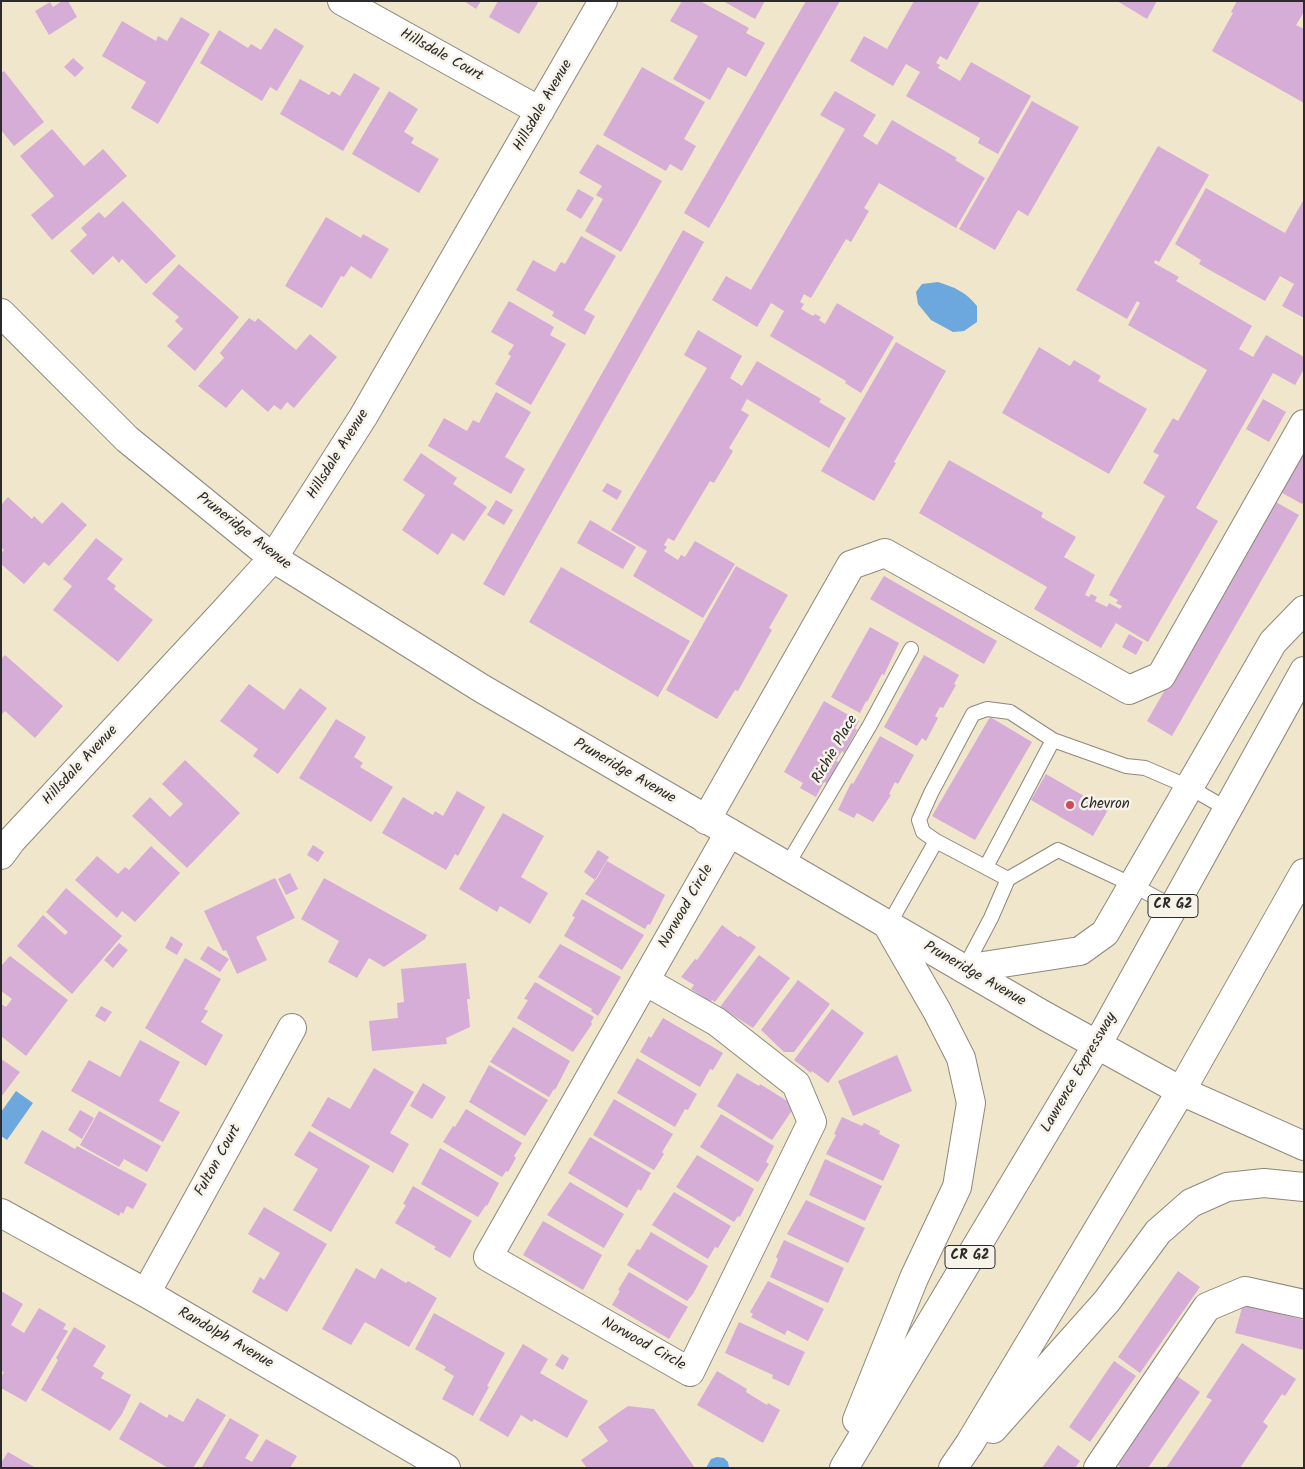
<!DOCTYPE html>
<style>
body{margin:0}
#map{position:relative;width:1305px;height:1469px;overflow:hidden;background:#f0e6cc;font-family:Kalam,sans-serif}
canvas{display:block}
.frame{position:absolute;inset:0;border:2px solid #2b2b2b;pointer-events:none}
</style>
<div id="map">
<canvas width="1305" height="1469"></canvas>
<div class="frame"></div>
</div>
<script>
const ctx = document.querySelector('canvas').getContext('2d');
ctx.lineJoin = 'round';
function fill(path, color) { ctx.fillStyle = color; ctx.fill(path, 'evenodd'); }
function trace(path, color, width, dash) { ctx.strokeStyle = color; ctx.lineWidth = width; ctx.lineCap = dash ? 'butt' : 'round'; ctx.setLineDash(dash || []); ctx.stroke(path); }
function write(font, color, halo, rows, align = 'center') {
  ctx.font = font + ' Kalam,sans-serif'; ctx.lineWidth = 5; ctx.setLineDash([]); ctx.textBaseline = 'middle'; ctx.strokeStyle = halo; ctx.fillStyle = color; for (const [text, x, y, turn = 0] of rows) {
    ctx.save(); ctx.translate(x, y); ctx.rotate((+turn || 0) * Math.PI / 180); ctx.textAlign = isNaN(turn) ? turn : align; if (halo) ctx.strokeText(text, 0, 0); ctx.fillText(text, 0, 0); ctx.restore();
  }
}
fill(new Path2D(`
 M938,282C954,287 966,292 977,306V322L964,331L953,332L931,320L918,304L916,292L922,284Z
 M16,1091L33,1103L7,1140L1,1136V1112Z
 M717,1457L724,1458L728,1462L729,1468H706L711,1459Z`), '#6ca8dd');
fill(new Path2D(`
 M62,1H68L77,17L49,35L35,11L50,2L53,7Z
 M464,1H481L476,9Z
 M498,1H539L519,34L489,17Z
 M682,1H700L749,28L746,33L765,43L746,77L728,67L710,100L673,79L698,36L670,21Z
 M723,1H765L755,19Z
 M806,1H840L709,228L684,213Z
 M914,1H980L947,60L940,56L936,63L940,65L938,68L960,81L971,62L1031,96L998,154L978,143L980,138L906,96L920,72L906,64L893,86L850,61L864,36L887,49Z
 M1117,1H1157L1147,19Z
 M1237,1H1304V12L1296,25L1304,29V103L1212,51L1233,13L1231,12Z
 M181,17L210,34L158,124L131,108L146,82L102,56L122,21L156,41L158,36L167,41Z
 M275,28L304,46L277,91L270,87L262,101L200,63L219,30L248,48L251,44L261,50Z
 M73,58L84,68L75,77L64,67Z
 M642,67L705,102L684,139L696,146L682,171L670,164L666,171L603,135Z
 M4,71L44,122L14,146L1,130V73Z
 M354,73L380,88L343,151L280,114L300,79L329,95L332,91L340,96Z
 M389,91L418,109L404,132L414,138L411,143L439,159L419,193L352,154Z
 M835,91L876,115L863,136L877,145L892,120L957,158L955,160L985,178L956,228L879,183L864,208L869,211L851,242L846,239L811,298L804,294L800,302L804,304L801,309L813,316L815,314L821,317L819,320L825,324L837,303L894,337L861,393L845,383L846,381L770,336L784,311L771,303L757,327L712,300L726,276L751,290L845,129L820,115Z
 M1032,101L1079,127L1028,216L1018,210L995,250L959,229Z
 M52,129L84,166L103,149L127,176L52,240L31,215L54,196L20,156Z
 M597,144L662,181L621,252L585,231L603,199L596,195L602,186L579,173Z
 M1158,146L1209,175L1159,262L1155,260L1154,263L1179,277L1176,281L1252,326L1239,349L1253,357L1266,335L1304,357V369L1295,385L1273,373L1196,508L1218,521L1148,642L1116,623L1101,648L1034,609L1047,587L919,513L949,460L1043,513L1041,517L1076,537L1064,557L1095,575L1085,595L1089,597L1091,594L1097,597L1095,601L1107,607L1109,603L1120,609L1122,606L1116,603L1118,600L1109,595L1165,496L1143,483L1159,455L1153,452L1173,418L1178,421L1207,370L1128,325L1140,303L1137,301L1127,319L1076,290Z
 M1206,188L1285,233L1304,199V318L1282,306L1294,284L1280,276L1265,301L1199,264L1201,260L1175,244Z
 M578,189L594,198L581,219L566,210Z
 M123,201L176,256L146,284L122,259L119,263L113,256L93,275L70,251L87,235L81,228L99,212L105,218Z
 M326,217L361,238L363,234L389,249L371,279L351,266L344,277L341,276L322,308L285,286Z
 M683,230L704,242L504,596L483,584Z
 M581,236L616,256L584,310L595,316L585,335L552,316L554,312L516,290L533,260L555,272L561,262L565,264Z
 M179,264L239,317L195,371L167,346L183,329L175,321L179,317L152,294Z
 M509,301L554,327L550,335L566,344L531,405L495,384L511,356L508,354L514,345L491,332Z
 M249,318L255,322L258,318L296,350L310,334L337,357L294,408L287,402L281,410L274,405L268,412L242,389L226,408L198,386L224,358L220,353Z
 M698,330L742,356L730,378L742,386L757,361L821,399L819,402L846,418L829,448L747,399L741,410L749,415L729,448L733,451L714,483L710,481L674,541L668,538L664,545L667,547L664,551L678,560L681,555L685,557L695,541L735,564L703,618L633,576L647,551L611,530L707,368L684,355Z
 M896,342L946,371L894,462L896,463L874,501L821,471Z
 M1039,347L1070,366L1074,360L1101,376L1098,381L1147,409L1109,474L1002,413Z
 M496,392L531,412L505,457L525,469L511,494L428,446L444,418L467,431L473,420L479,423Z
 M1263,399L1286,412L1269,442L1246,429Z
 M1304,445V501L1302,504L1277,490Z
 M421,453L457,478L453,484L487,507L464,541L452,533L438,555L402,530L425,495L403,480Z
 M607,483L622,491L617,500L602,491Z
 M8,497L32,519L34,516L42,524L62,502L87,525L49,566L44,562L24,584L1,564V553L4,550L1,547V505Z
 M496,500L513,510L504,525L487,515Z
 M1274,501L1299,515L1172,736L1147,721Z
 M590,520L636,547L623,569L577,543Z
 M96,538L123,559L107,579L116,586L114,589L153,620L118,662L53,610L72,586L63,579Z
 M736,566L788,595L769,628L772,630L738,691L735,690L717,719L666,690Z
 M561,567L690,641L658,697L529,622Z
 M884,576L997,641L984,664L870,599Z
 M870,627L899,643L884,675L882,674L867,702L866,701L860,713L831,697Z
 M1129,634L1143,642L1136,655L1122,647Z
 M5,655L63,706L35,738L5,711L2,714L1,713V659Z
 M924,655L959,675L954,684L956,685L943,708L940,707L935,716L938,718L926,741L922,738L917,746L884,727Z
 M249,684L284,710L300,688L327,708L278,774L253,756L258,749L220,721Z
 M824,701L859,721L855,728L857,730L844,753L842,751L836,761L839,762L827,783L824,782L816,797L800,788L803,783L784,772Z
 M990,717L1032,742L975,840L932,816Z
 M336,719L366,737L354,757L363,763L360,767L393,787L371,822L299,778Z
 M880,736L914,755L898,784L895,782L889,794L891,795L873,822L857,813L854,818L838,810L851,783L853,784Z
 M185,760L240,813L187,868L132,816L150,797L170,817L183,804L162,784Z
 M1046,774L1108,810L1093,836L1031,800Z
 M457,791L485,807L458,856L455,854L446,870L382,833L403,797L433,815L435,811L443,816Z
 M503,813L544,836L521,877L548,893L530,924L500,906L497,912L459,889Z
 M313,845L324,852L318,862L307,855Z
 M151,846L180,873L135,922L122,911L117,918L75,880L97,856L118,874L125,867L129,870Z
 M598,850L609,857L595,880H596L607,861L665,895L650,925L648,924L645,929L585,894L595,880L584,872Z
 M290,873L298,889L286,895L278,879Z
 M275,878L295,918L256,937L267,960L237,974L226,950L223,951L204,911Z
 M324,878L427,935L425,939L384,967L369,958L357,978L328,962L339,941L301,919Z
 M66,888L122,936L72,994L17,946L43,915L65,935L68,932L46,912Z
 M582,899L644,935L622,970L564,936L575,917L572,916Z
 M722,925L738,937L740,936L756,947L715,1002L712,1000L710,1002L691,989L694,985L681,977L695,959L697,960Z
 M171,936L183,944L177,955L165,948Z
 M119,943L128,950L113,968L104,960Z
 M560,944L621,977L598,1016L591,1011L592,1009L538,977Z
 M208,946L229,959L220,972L200,959Z
 M759,955L790,978L753,1028L720,1007Z
 M10,956L68,1000L26,1056L1,1036V1004L6,1007L12,999L1,991V966Z
 M185,958L221,979L204,1009L208,1011L201,1022L223,1035L206,1066L145,1028Z
 M466,963L470,999H467L470,1027L446,1038L447,1044L372,1051L369,1021L398,1018L397,1003L404,1002L401,969Z
 M798,980L830,1004L794,1052H784L761,1030Z
 M535,982L594,1017L591,1022L592,1024L573,1052L517,1018L528,1000L524,999Z
 M101,1006L112,1012L105,1022L95,1016Z
 M832,1009L864,1033L828,1083L812,1071L811,1073L794,1060Z
 M663,1018L723,1053L713,1070L710,1069L700,1087L640,1052L649,1036L651,1038Z
 M513,1027L570,1061L555,1090L554,1089L549,1097L490,1062Z
 M140,1040L180,1062L159,1101L180,1112L163,1142L71,1091L89,1060L120,1077Z
 M897,1055L912,1091L853,1116L838,1081Z
 M637,1058L697,1094L688,1110L685,1109L675,1127L617,1093Z
 M1,1059L20,1072L1,1097Z
 M489,1065L548,1100L525,1136L469,1102Z
 M374,1068L414,1092L390,1133L409,1144L393,1173L311,1126L328,1097L350,1109Z
 M737,1073L759,1086L760,1084L795,1106L772,1140L717,1106Z
 M423,1083L446,1097L432,1119L410,1106Z
 M614,1099L673,1134L662,1152L664,1154L654,1170L593,1135Z
 M466,1109L522,1143L514,1156L516,1158L508,1172L506,1171L502,1177L443,1142L453,1126L455,1127Z
 M80,1110L94,1118L82,1139L68,1130Z
 M99,1111L161,1146L147,1172L124,1159L119,1167L80,1145Z
 M721,1114L774,1146L766,1162L769,1164L758,1182L700,1147Z
 M842,1117L862,1126L864,1123L880,1131L879,1134L900,1145L883,1181L826,1154L836,1135L834,1134Z
 M42,1130L75,1149L77,1146L147,1184L133,1209L127,1206L123,1214L121,1212L119,1216L24,1163Z
 M309,1131L370,1166L331,1232L293,1210L318,1169L294,1155Z
 M590,1137L651,1173L641,1191L638,1189L627,1208L568,1173Z
 M440,1148L499,1183L487,1206L486,1205L478,1217L421,1184Z
 M697,1155L754,1189L740,1217L738,1216L734,1222L676,1187Z
 M825,1159L882,1186L865,1221L809,1195Z
 M570,1182L624,1214L604,1248L547,1215Z
 M413,1186L472,1221L450,1258L434,1249L436,1247L395,1223L406,1205L403,1204Z
 M674,1192L731,1226L718,1248L715,1247L708,1259L652,1225Z
 M806,1200L865,1228L848,1263L787,1234Z
 M264,1207L327,1244L287,1312L252,1292L260,1277L264,1280L280,1253L248,1234Z
 M543,1221L602,1255L583,1290L523,1255Z
 M651,1232L708,1266L693,1294L687,1301L627,1265L637,1249L640,1250Z
 M784,1240L844,1268L828,1303L770,1277L778,1259L776,1257Z
 M356,1268L375,1279L381,1268L406,1283L408,1281L437,1298L409,1347L365,1322L351,1345L322,1329Z
 M1178,1271L1200,1287L1140,1373L1118,1357Z
 M629,1272L688,1307L669,1339L612,1305L620,1291L618,1290Z
 M768,1281L824,1309L808,1341L787,1330L785,1335L751,1317L753,1314L750,1312Z
 M1,1291L23,1304L11,1325L24,1333L39,1308L66,1324L63,1329L68,1331L26,1402L1,1388V1377L4,1372L1,1371Z
 M1243,1304L1304,1320V1350L1235,1333Z
 M434,1313L505,1353L487,1386L489,1387L473,1416L442,1399L454,1376L444,1370L446,1367L415,1349Z
 M739,1322L805,1352L789,1386L772,1378L773,1375L725,1353Z
 M74,1327L106,1346L93,1366L104,1373L101,1378L131,1395L122,1414L110,1431L41,1390L58,1360L56,1358Z
 M1242,1343L1296,1379L1285,1396L1282,1394L1263,1422L1268,1426L1240,1468H1166L1212,1400L1206,1397Z
 M523,1344L548,1359L540,1373L588,1401L567,1438L534,1419L532,1422L521,1415L508,1437L479,1420Z
 M562,1354L569,1358L563,1370L555,1365Z
 M1114,1361L1136,1376L1090,1442L1069,1427Z
 M717,1371L747,1389L746,1392L767,1405L768,1403L780,1410L763,1443L697,1405Z
 M1177,1376L1200,1392L1148,1468H1122L1116,1464Z
 M197,1398L226,1415L193,1468H168L119,1439L140,1402L167,1418L169,1414L183,1422Z
 M628,1406L654,1409L695,1468H587L581,1460L608,1441L598,1427Z
 M230,1418L259,1435L245,1458L252,1462L266,1439L297,1456L290,1468L202,1467Z
 M1058,1445L1080,1461L1075,1468H1042Z
 M8,1452L36,1468H1V1463Z`), '#d5add6');
const lane = new Path2D(`
 M936,841L923,832L919,820L931,793L973,714L987,709L1010,712L1053,740
 M786,867L870,725L911,649
 M986,867L1053,740L1126,766L1145,768L1189,787L1227,809
 M1008,879L1058,850L1133,885L1173,907
 M888,926L936,841L1008,879L991,918L964,969`);
const street = new Path2D(`
 M342,1L540,111
 M706,820L851,565L885,553L1129,690L1161,676L1304,424
 M1,855L12,840L224,612L273,558L363,417L603,1
 M645,981L717,1022L796,1084L812,1122L690,1372L488,1257L729,833
 M1,1213L146,1293L446,1468
 M146,1293L292,1028
 M1098,1468L1207,1307L1245,1291L1304,1304`);
const secondary = new Path2D(`
 M1,313L127,439L273,558L481,688L1045,1016L1181,1091L1304,1146`);
const highway = new Path2D(`
 M964,969L1080,951L1105,933L1273,642L1304,610
 M857,1420L914,1278L957,1187L971,1103L961,1058L937,1011L888,926
 M993,1429L1107,1301L1158,1232L1191,1203L1227,1187L1264,1183L1304,1187
 M844,1468L1097,1045L1304,671
 M953,1468L970,1443L1181,1091L1304,873`);
trace(lane, '#8e887c', 16);
trace(street, '#8e887c', 30);
trace(secondary, '#8e887c', 30);
trace(highway, '#8e887c', 30);
trace(lane, '#fff', 14);
trace(street, '#fff', 28);
trace(secondary, '#fff', 28);
trace(highway, '#fff', 28);
for (const [x, y, r, color] of [
 [1070,805,5,"#d1495b"]
]) { const dot = new Path2D(); dot.arc(x, y, r, 0, 2 * Math.PI); ctx.fillStyle = color; ctx.fill(dot); trace(dot, '#f7f3e8', 2); }
for (const [x, y, w] of [
 [1173,906,50],
 [970,1257,50]
]) { const box = new Path2D(); box.roundRect(x - w / 2, y - 11.5, w, 23, 4); ctx.fillStyle = '#f7f3e8'; ctx.fill(box); trace(box, '#2b2b2b', 1); }
write('bold 14px', '#2b2b2b', null, [
 ["CR G2",1173,906],
 ["CR G2",970,1257]
]);
write('15px', '#2b2b2b', '#f7f3e8', [
 ["Hillsdale Court",441,56,29],
 ["Hillsdale Avenue",544,106,-60],
 ["Hillsdale Avenue",339,455,-58],
 ["Pruneridge Avenue",243,532,38],
 ["Richie Place",836,750,-60],
 ["Hillsdale Avenue",81,766,-47],
 ["Pruneridge Avenue",624,772,30],
 ["Norwood Circle",687,907,-60],
 ["Pruneridge Avenue",974,975,30],
 ["Lawrence Expressway",1080,1073,-60],
 ["Fulton Court",219,1161,-61],
 ["Randolph Avenue",225,1339,30],
 ["Norwood Circle",643,1345,29]
]);
write('15px', '#2b2b2b', '#f7f3e8', [
 ["Chevron",1080,805]
], 'left');
</script>
